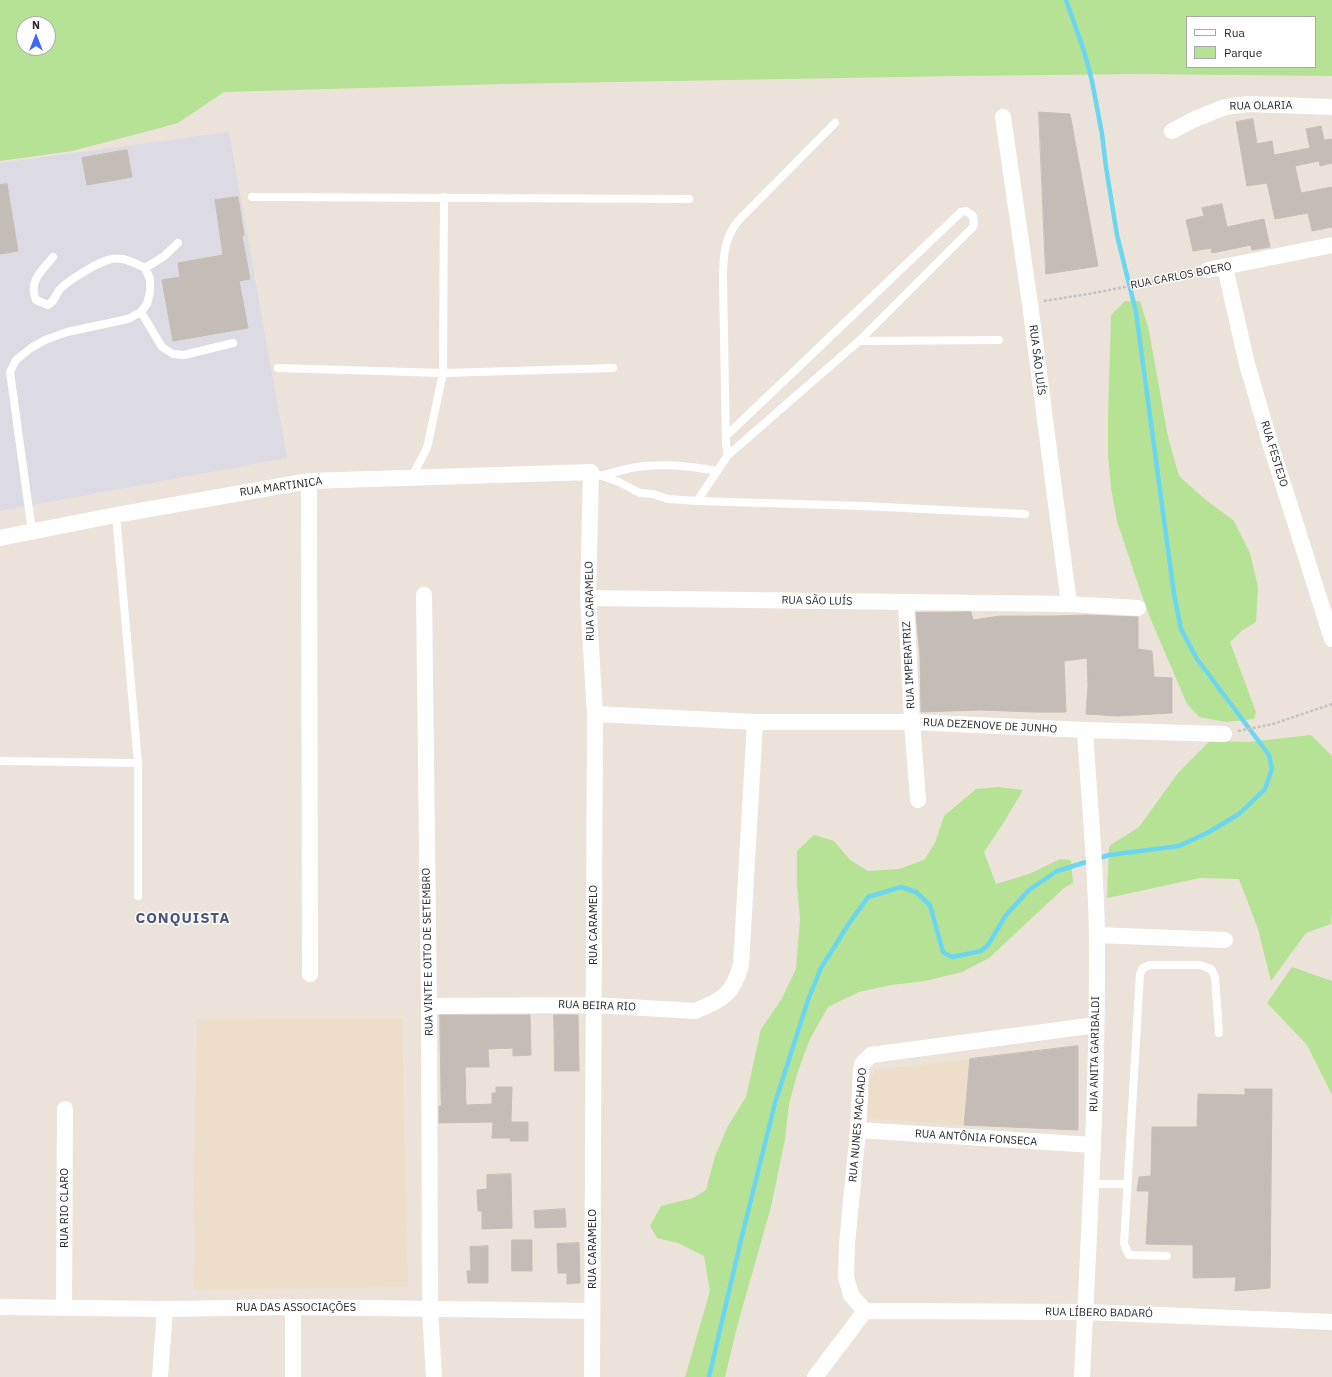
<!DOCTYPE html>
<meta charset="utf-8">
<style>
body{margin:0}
#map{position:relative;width:1332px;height:1377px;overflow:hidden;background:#ebe2da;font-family:"IBM Plex Sans",sans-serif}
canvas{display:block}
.legend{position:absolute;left:1186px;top:16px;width:130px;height:52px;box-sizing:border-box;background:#fff;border:1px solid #a9a9a9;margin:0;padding:5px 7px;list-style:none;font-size:12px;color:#282828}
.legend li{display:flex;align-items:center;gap:8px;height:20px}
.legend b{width:20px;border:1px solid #a9a9a9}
.north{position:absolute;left:16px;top:16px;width:40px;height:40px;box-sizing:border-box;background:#fff;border:1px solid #a9a9a9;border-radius:50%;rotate:0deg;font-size:11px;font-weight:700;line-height:16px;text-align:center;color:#282828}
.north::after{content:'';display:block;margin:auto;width:14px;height:18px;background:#386bfa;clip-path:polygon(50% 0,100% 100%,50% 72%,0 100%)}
</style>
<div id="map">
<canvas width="1332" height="1377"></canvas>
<ul class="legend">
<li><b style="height:5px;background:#fff"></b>Rua</li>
<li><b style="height:11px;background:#b6e296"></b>Parque</li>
</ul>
<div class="north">N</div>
</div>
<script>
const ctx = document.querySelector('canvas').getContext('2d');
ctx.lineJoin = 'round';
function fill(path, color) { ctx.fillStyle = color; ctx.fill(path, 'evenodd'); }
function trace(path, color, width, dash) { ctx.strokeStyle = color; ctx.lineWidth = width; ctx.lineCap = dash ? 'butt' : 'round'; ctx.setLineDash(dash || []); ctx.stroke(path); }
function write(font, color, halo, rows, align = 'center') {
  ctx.font = font + ' "IBM Plex Sans",sans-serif'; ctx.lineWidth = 3; ctx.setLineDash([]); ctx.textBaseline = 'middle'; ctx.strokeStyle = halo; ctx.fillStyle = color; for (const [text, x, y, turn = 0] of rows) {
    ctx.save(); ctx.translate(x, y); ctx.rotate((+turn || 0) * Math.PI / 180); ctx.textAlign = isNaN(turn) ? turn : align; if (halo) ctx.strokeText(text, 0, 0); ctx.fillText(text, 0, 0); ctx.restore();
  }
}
fill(new Path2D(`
 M229,132L287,458L0,511V163Z`), '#dcdbe3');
fill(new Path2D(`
 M402,1018L408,1287L193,1290L195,1242L193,1197L197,1019Z
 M970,1059L964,1125L868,1119L870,1080L876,1070Z`), '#eddec9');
fill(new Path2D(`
 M0,0H1332V76L1140,74L956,76L503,84L224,92L178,123L145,132L72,151L0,161ZM1187,17H1315V67H1187ZM24,24H48V48H24Z
 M1125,301H1140L1149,331L1168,437L1179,476L1206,500L1234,521L1250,553L1258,587L1256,622L1243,630L1230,642L1256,712L1254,719L1226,722L1199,717L1187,704L1151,620L1139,587L1117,521L1111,488L1108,454V418L1111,315Z
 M1311,735L1332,756V910L1331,924L1306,933L1271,981L1258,929L1239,879L1200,878L1107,898L1109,846L1139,827L1178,773L1210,741L1248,742Z
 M998,787L1023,790L1004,822L984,852L996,884L1029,874L1060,859L1071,860L1073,883L1064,888L989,958L962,972L925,981L891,985L859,992L828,1007L810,1039L798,1071L789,1104L785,1139L771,1207L737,1327L725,1377H685L710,1291L704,1256L678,1243L657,1238L650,1226L661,1206L693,1198L706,1190L715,1156L728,1126L746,1097L761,1029L781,1000L796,969L800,919L797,885V851L814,835L834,841L850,860L868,871L899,869L924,860L935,843L944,816L976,789Z
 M1292,967L1332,981V1095L1307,1045L1267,1003Z`), '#b6e296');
trace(new Path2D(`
 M709,1377L741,1240L775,1103L808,1000L821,968L848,925L868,897L901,887L916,892L930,905L943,952L952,957L981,951L988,945L1006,915L1029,890L1057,871L1109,855L1179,846L1209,832L1239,814L1265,789L1272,769L1269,755L1197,659L1181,629L1174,594L1136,312L1117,235L1106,167L1102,134L1092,81L1084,51L1066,0`), '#6bd6ef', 4.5);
const building = new Path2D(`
 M1039,112L1070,114L1098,266L1046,274Z
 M1253,119L1257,144L1272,141L1274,155L1310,148L1306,129L1321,126L1324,140L1332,139V163L1320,166L1319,161L1295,166L1301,193L1332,187V227L1312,231L1308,213L1275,219L1267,183L1247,186L1236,122Z
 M127,150L132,177L87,185L82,158Z
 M7,184L18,251L0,254V185Z
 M238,197L244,235L242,236L250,279L239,281L248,328L173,341L162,280L180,277L178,263L223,255L215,200Z
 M1222,204L1227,227L1264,219L1270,247L1252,250L1251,245L1212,253L1211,248L1193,251L1186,220L1204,216L1202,208Z
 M971,612L973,620L1000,616H1055L1087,615L1138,617V649L1152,651L1154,677L1172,678V713L1118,716L1086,714L1088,686L1087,658L1064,661L1066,712H1034L980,710L921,712L920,656L916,613Z
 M440,1015H530L531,1055L513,1056V1048L488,1049L489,1067H465L466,1105L492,1104V1093H496V1087H512L511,1122H528V1141H510V1138H492L493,1122L439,1123V1106H441Z
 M554,1015H578L579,1071H555Z
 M1078,1046V1130L964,1125L970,1059Z
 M1245,1089H1272L1270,1288L1235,1291L1236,1277L1193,1278V1245L1146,1244L1149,1191H1137L1139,1177L1151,1176L1152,1127H1197L1198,1094L1245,1095Z
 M511,1174L512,1228L482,1229V1211H478L477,1190L487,1189V1175Z
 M565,1209L566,1227L535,1228L534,1211Z
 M512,1240H532V1271H512Z
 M579,1243L580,1283L567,1284V1273H558L557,1244Z
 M488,1246V1283H468L467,1271H471L470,1247Z`);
fill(building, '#c3bcb7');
trace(building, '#c6beb4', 1);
trace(new Path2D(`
 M1044,301L1094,293L1195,273
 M1238,731L1273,724L1332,704`), '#c3c3c3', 2.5, [3, 2]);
trace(new Path2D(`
 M252,197L689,199
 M145,268L163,257L178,243
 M141,312L162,347L173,354L184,355L233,343
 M859,341L999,340
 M278,368L443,373L613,368
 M728,455L726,444L723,280C723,258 724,238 738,221L835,123
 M591,472L619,482L640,493L653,494L668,499L697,501L728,455L859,341L973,227L974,224L973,216L966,211L961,212L726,436
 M601,476C611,473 621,470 631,468C658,463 691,466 717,471
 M412,477L427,448L443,373L444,197
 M697,501L863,506L1025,514
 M116,515L138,763V896
 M32,532L10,372L16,360L31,348L45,340L67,332L128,319L141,312L147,304L150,292V279L145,268C135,263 123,257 112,259C99,261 71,279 61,288C54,294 58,299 48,305L36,300C28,281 42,271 53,257
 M0,761L138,763
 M1092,1184H1127
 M1167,1256L1129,1255L1124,1244L1140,974L1143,968L1150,965H1200L1211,969L1215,977L1219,1033`), '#fff', 8);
trace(new Path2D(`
 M1003,117L1030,304L1069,604
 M1172,131L1193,120L1225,107L1248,104L1332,107
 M1225,267L1247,364L1271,446L1332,639
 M1208,270L1332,245
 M309,481L310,974
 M0,538L116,515L309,481L591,472L588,598L595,714L592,1377
 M424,595L429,1006L430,1309L434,1377
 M588,598L1069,604L1138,608
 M906,602L912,722L918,800
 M595,714L755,722H912L1085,730L1224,734
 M1097,935L1225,940
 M429,1006L594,1005L695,1011C723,1000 733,994 741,965L755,722
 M858,1130L1093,1145
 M0,1307L165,1309L293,1307L592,1311
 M64,1307L65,1109
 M293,1307V1377
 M865,1311L851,1295L846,1277L847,1244L858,1130L861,1070L863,1063L871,1055L1096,1025
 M865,1311L1085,1312L1332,1322
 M160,1377L165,1309
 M815,1377L865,1311
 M1082,1377C1089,1230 1098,1082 1097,935C1096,867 1089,798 1085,730`), '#fff', 16);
write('11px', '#282828', '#fff', [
 ["RUA OLARIA",1261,106,-1],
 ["RUA CARLOS BOERO",1181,276,-11],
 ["RUA SÃO LUÍS",1037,360,83],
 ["RUA FESTEJO",1274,454,73],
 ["RUA MARTINICA",281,487,-8],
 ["RUA CARAMELO",590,601,-91],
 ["RUA SÃO LUÍS",817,601,1],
 ["RUA IMPERATRIZ",909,665,-93],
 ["RUA DEZENOVE DE JUNHO",990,726,3],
 ["RUA CARAMELO",594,925,-90],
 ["RUA VINTE E OITO DE SETEMBRO",428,952,-91],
 ["RUA BEIRA RIO",597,1006,2],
 ["RUA ANITA GARIBALDI",1095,1054,-89],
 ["RUA NUNES MACHADO",858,1125,-85],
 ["RUA ANTÔNIA FONSECA",976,1138,4],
 ["RUA RIO CLARO",65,1208,-90],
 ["RUA CARAMELO",593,1249,-90],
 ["RUA DAS ASSOCIAÇÕES",296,1308],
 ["RUA LÍBERO BADARÓ",1099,1313,1]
]);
ctx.letterSpacing = '1px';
write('bold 15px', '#495579', '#fff', [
 ["CONQUISTA",183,919]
]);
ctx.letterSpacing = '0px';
</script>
